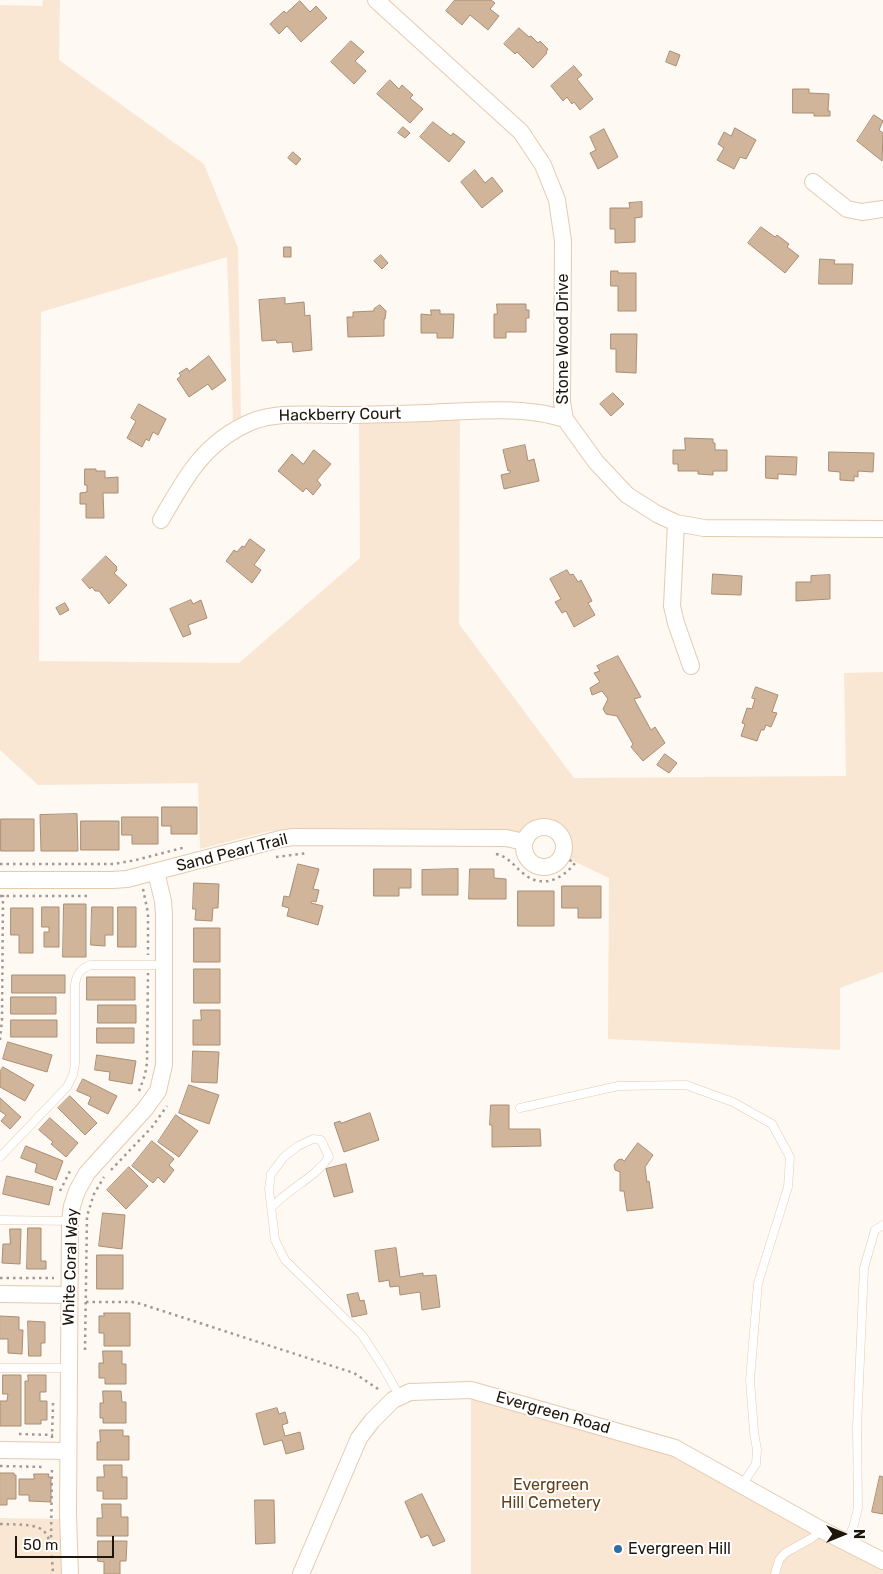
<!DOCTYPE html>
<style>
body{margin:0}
#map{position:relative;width:883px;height:1574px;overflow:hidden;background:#fef9f3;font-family:Rubik,sans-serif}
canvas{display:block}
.north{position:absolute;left:818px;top:1509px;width:50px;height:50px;-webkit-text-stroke:4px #fff;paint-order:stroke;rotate:90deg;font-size:14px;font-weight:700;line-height:20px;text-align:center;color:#1e150b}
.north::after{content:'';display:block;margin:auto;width:18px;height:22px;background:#1e150b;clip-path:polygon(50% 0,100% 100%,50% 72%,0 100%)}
.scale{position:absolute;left:15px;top:1536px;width:99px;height:22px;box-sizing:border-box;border:2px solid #1e150b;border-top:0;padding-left:6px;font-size:15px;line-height:18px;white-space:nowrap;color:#1e150b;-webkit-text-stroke:4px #fff;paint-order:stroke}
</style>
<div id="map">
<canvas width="883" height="1574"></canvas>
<div class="north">N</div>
<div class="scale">50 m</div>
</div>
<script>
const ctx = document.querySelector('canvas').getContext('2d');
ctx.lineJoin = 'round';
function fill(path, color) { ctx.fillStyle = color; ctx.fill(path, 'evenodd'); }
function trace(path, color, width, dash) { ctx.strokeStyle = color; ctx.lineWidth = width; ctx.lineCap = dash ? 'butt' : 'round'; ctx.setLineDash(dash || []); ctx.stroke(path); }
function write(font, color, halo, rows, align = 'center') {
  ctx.font = font + ' Rubik,sans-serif'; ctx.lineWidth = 4; ctx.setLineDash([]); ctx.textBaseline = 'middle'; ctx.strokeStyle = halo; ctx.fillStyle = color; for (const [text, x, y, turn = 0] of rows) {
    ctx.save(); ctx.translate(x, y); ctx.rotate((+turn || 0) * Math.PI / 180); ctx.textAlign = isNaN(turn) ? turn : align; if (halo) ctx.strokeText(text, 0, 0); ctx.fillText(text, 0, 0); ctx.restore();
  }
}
fill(new Path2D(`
 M43,0H60L59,60L204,164L238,248L241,417L233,421L227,257L41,312L39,661L239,663L360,558L359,419L460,416L459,624L574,778L846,776L844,673L883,672V972L840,988V1050L608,1039L609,878L567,858C570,842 568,827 551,822C547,821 543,820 539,821C531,823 527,831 519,834L472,829L295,828L265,832L200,849L198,783L38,785L0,750V5L42,6Z
 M471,1390L675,1448L883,1561V1574H471Z
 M0,1518L61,1519L64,1574H0Z`), '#f9e7d4');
const building = new Path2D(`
 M455,0H491L495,3L490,9L499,16L488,30L470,15L462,25L446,11Z
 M300,1L310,12L316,6L327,18L301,42L287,26L279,34L270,24L284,11L286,13Z
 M519,28L529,37L531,36L538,43L540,41L548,49L546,52L547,53L533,68L517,52L515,54L504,44Z
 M351,41L364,52L355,61L366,71L354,84L331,62Z
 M670,51L680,55L676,66L666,62Z
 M574,66L582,75L577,79L593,99L580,110L574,102L572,104L567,97L563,101L551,86Z
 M390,80L399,89L402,85L413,95L410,98L423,109L410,123L377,94Z
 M793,89H809V93L829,94L828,111H830V116H814V113H793Z
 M874,115L883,121L879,130L883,133L882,161L857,141Z
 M433,122L451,136L453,133L465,142L449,162L420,137Z
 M403,127L410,133L405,138L398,133Z
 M735,128L756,140L746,159L740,157L734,169L717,160L724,148L718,144L724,132L731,136Z
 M604,129L618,157L598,169L590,153L596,150L590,137Z
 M293,152L301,159L296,165L288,158Z
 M475,170L485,183L492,177L503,191L482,208L461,182Z
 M642,202V217L635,218V242L615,243V229H610V208H630L629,203Z
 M761,227L775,237L777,235L789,244L787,247L799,256L785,273L748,243Z
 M284,247H291V257H284Z
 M381,255L388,263L382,269L374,261Z
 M820,259L835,260L834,264H853L852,284H819Z
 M611,271H618V273H636V311H618V286H611Z
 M285,298V304L304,302L305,316L310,315L312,350L293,352L292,342L277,343L276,340L262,341L259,300Z
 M497,304H526V310H529V318H526V332H506V338H494V314H497Z
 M380,305L386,311L385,319H384V336L348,337L347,317H353V312L374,311V309Z
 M431,310H440V314H454L453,338H437V333H421V314L431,315Z
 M611,334H637L636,373L616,372V349H611Z
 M209,356L226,380L212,390L208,384L189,397L177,379L181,376L179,373L187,368L189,371Z
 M613,393L624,404L611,416L600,404Z
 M139,404L166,419L158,435L153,432L149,441L146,439L142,447L127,438L136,421L131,418Z
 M685,438L713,439V443H715V450H727V471H713V475L698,474V471H678V464H673V450H685Z
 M525,445L528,461L534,459L539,481L504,489L501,475L510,473V470L508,471L503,450Z
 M314,450L331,464L317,480L321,485L313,495L306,488L303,492L278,471L292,454L303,464Z
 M829,452L874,453L873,472L858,471V477L854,476V481L840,480V472L829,471Z
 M766,456L797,457L796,475L778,474V479L766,478Z
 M85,469H96V471H105V478L118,477V493H103L104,518H86V504H80V493L87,492V485H85Z
 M250,539L265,550L254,565L261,570L252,583L226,561L234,550L237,552L242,546L244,547Z
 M106,556L117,567L116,568L117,570L114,573L127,585L109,604L99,591H95L92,587L90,589L82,580Z
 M567,570L570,575L573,574L578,582L581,580L592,601L588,603L595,615L574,627L566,611L562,613L555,602L561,599L550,579Z
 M713,574L742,576L741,595L712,594Z
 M830,575V599L796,601V582H811V576Z
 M191,600L193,604L201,600L207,618L188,625L191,634L183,637L170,609Z
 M65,603L69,610L60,615L56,608Z
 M618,656L641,697L634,699L651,730L655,727L665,743L643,761L631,747L633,744L617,716L606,714L603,709L608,699L602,691L592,695L590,688L600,682L594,673L600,671L597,666Z
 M756,687L778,695L772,712L777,713L771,727L766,725L764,730H761L757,741L741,736L745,724L742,723L747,708L752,709L755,699L752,698Z
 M665,754L677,763L669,773L657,765Z
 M162,807H197V834H171V826H162Z
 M77,814L78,851H41L40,815Z
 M122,817H158V844H132V835H122Z
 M1,819H34V851H1Z
 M81,821H119V850H81Z
 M298,864L319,869L313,889L319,890L316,902L312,901L311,903L323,906L318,925L287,916L289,908L282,906L284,896L289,897Z
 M374,869H411V888H399V896H374Z
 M458,869V895H422V870Z
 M470,869H494V878L506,879V899H469Z
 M194,883L219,884L218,908H213L212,921L195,920L196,909H193Z
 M562,886H601V918H578V908H562Z
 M518,891H554V926H518Z
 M64,904H86V957H63Z
 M42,907H59V947H44V932H49V927H42Z
 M92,907H113V935H105V946L91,945Z
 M118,907H136V947H118Z
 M11,908H33V953H19V935H11Z
 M194,928H220V962H194Z
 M194,969H220V1003H194Z
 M12,975H65V993H12Z
 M87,977H135V1000H87Z
 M11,997H56V1014H11Z
 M98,1005H136V1023H98Z
 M201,1010H220V1045H193V1020H201Z
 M11,1020H57V1037H11Z
 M97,1028H134V1043H97Z
 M8,1042L52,1055L47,1072L3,1059Z
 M193,1051L219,1052L217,1083L192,1082Z
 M97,1055L136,1061L132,1084L109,1080L110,1072L95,1070Z
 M3,1067L34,1085L25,1101L0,1087V1072Z
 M83,1079L117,1096L108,1114L88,1104L91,1097L77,1091Z
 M189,1085L219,1095L209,1124L179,1113Z
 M70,1096L97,1123L85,1135L58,1108Z
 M0,1098L21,1117L10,1129L1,1121L6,1115L0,1111Z
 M491,1105H509V1129H540L541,1146L492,1147V1125H490Z
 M370,1113L379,1140L344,1152L334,1123L340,1121L341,1123Z
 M176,1115L198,1131L179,1157L158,1142Z
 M50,1118L78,1143L66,1157L51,1144L53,1142L39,1130Z
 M152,1141L174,1159L169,1165L174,1170L164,1183L158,1177L153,1183L132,1166Z
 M638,1143L653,1155L645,1167L647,1182L649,1181L653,1208L627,1211L624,1191H620V1172L615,1170L614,1165L618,1160L622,1159L624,1161Z
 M26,1146L63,1161L56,1180L35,1172L37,1164L21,1158Z
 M346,1164L353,1192L334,1197L326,1169Z
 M129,1167L148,1186L126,1209L107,1190Z
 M7,1176L53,1187L49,1205L3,1194Z
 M103,1213L125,1215L122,1249L99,1246Z
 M28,1228H41V1261H46V1269H27Z
 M10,1229H21L20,1264L2,1263L3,1244H10Z
 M396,1248L400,1277L423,1273V1276L436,1275L440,1307L422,1310L420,1292L400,1295L399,1286L390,1287L389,1280L379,1282L375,1251Z
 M97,1255H123V1289H97Z
 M358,1293L360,1301L364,1300L367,1314L352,1317L347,1295Z
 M104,1313H130V1346H104V1333H99V1316H104Z
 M0,1316L19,1317V1330H23L22,1354L8,1353V1339H0Z
 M28,1321L45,1322V1343H41V1356H29Z
 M103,1351H122V1364H126V1384H105V1378H99V1363H103Z
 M3,1375H21V1426H0V1401H7L8,1394H3Z
 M28,1375H46V1392H40V1401H47V1420H41V1424H25V1381H28Z
 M103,1391H121L122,1402H126V1423H103V1418H100V1403H103Z
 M277,1408L279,1414L285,1412L288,1423L282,1425L285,1436L300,1432L304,1449L286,1454L282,1440L264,1445L256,1414Z
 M100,1430H123V1436H129V1460H97V1442H100Z
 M104,1465H122V1477H127V1499H103V1491H97V1477H104Z
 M0,1473H14V1475H16V1499H7V1505H0Z
 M34,1474H49L48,1477H51V1502L29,1501V1495H19V1479H34Z
 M880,1476L883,1477V1514L872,1512Z
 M422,1494L445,1541L433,1546L428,1535L421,1538L405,1502Z
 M255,1500H274L275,1543L256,1544Z
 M102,1504H121V1517H128V1536H97V1518H102Z
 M98,1541H127L126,1561H120V1574H104V1562L98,1561Z`);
fill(building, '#d0b59a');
trace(building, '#a88e74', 1);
const service = new Path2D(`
 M520,1108L618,1086L686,1085L733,1102L772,1124L790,1157L788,1187L758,1283L750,1380L754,1432L757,1450L756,1464L742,1485
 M0,1157L67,1087L73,1075L75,1064V984C77,973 81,969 90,965H164
 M272,1207C289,1188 315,1178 329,1157L321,1140L313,1139L298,1146L284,1157L271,1174L269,1189L275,1240L285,1260L362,1335L383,1367L400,1397
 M0,1220L70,1221
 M0,1368H69
 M846,1542L853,1528L858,1508L857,1427L864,1268L875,1230L883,1225
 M775,1574L779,1560L785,1553L812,1538L822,1530`);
const minor = new Path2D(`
 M376,0L521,132L543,165L557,200L563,241L562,402L565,419L596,462L627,495L657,514L676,523L704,528L883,529
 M813,182L847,209L862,212L883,209
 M161,520C185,478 204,442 251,422C280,410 322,416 353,415C383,414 414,414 444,412C475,411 508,408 539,413C548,414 556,417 565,419
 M676,523L672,606L676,623L691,666
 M524 847a20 20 0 1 1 40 0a20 20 0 1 1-40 0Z
 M0,880H113L127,879L280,839L293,837L506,838L524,842
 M0,1294L69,1295
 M0,1450L68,1451
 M70,1574L68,1514L70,1221L72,1206L77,1191L87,1173L145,1109L158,1091L164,1065V915L163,901L156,872
 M301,1574L359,1438L372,1421L393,1400L410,1392L471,1390L675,1448L822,1530L883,1561`);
trace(service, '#e5caae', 9);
trace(minor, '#e5caae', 18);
trace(new Path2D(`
 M496,854C509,857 514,866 524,874C542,889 563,879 575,863L562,856
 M276,857L308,853
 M0,864H114L136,860L186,847
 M143,889L148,913V955
 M0,896H90
 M0,1040L2,1020L3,895
 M139,1091L145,1075L147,1063L148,973
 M111,1170L152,1127L167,1106
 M60,1191L70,1171
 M0,1278H54
 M86,1302H132L141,1304L354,1373L381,1391
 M85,1350L87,1216L94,1194L104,1177
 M19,1434L53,1435
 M52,1438L53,1403
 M0,1466L45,1467
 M0,1524C49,1525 50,1525 53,1574
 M51,1544L52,1466`), '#a19a93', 2.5, [2.5, 4]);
trace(service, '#fff', 8);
trace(minor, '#fff', 16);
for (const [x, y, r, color] of [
 [618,1549,5,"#2e6ea5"]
]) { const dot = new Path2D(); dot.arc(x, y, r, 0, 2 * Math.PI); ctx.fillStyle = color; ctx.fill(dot); trace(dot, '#fff', 2); }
write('16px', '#1e150b', '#fff', [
 ["Stone Wood Drive",563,339,-90],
 ["Hackberry Court",340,415,-1],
 ["Sand Pearl Trail",232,853,-14],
 ["White Coral Way",71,1267,-88],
 ["Evergreen Road",553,1413,16]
]);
write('16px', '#63421c', '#fff', [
 ["Evergreen",551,1485],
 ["Hill Cemetery",551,1503]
]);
write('16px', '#1e150b', '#fff', [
 ["Evergreen Hill",628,1549]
], 'left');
</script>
